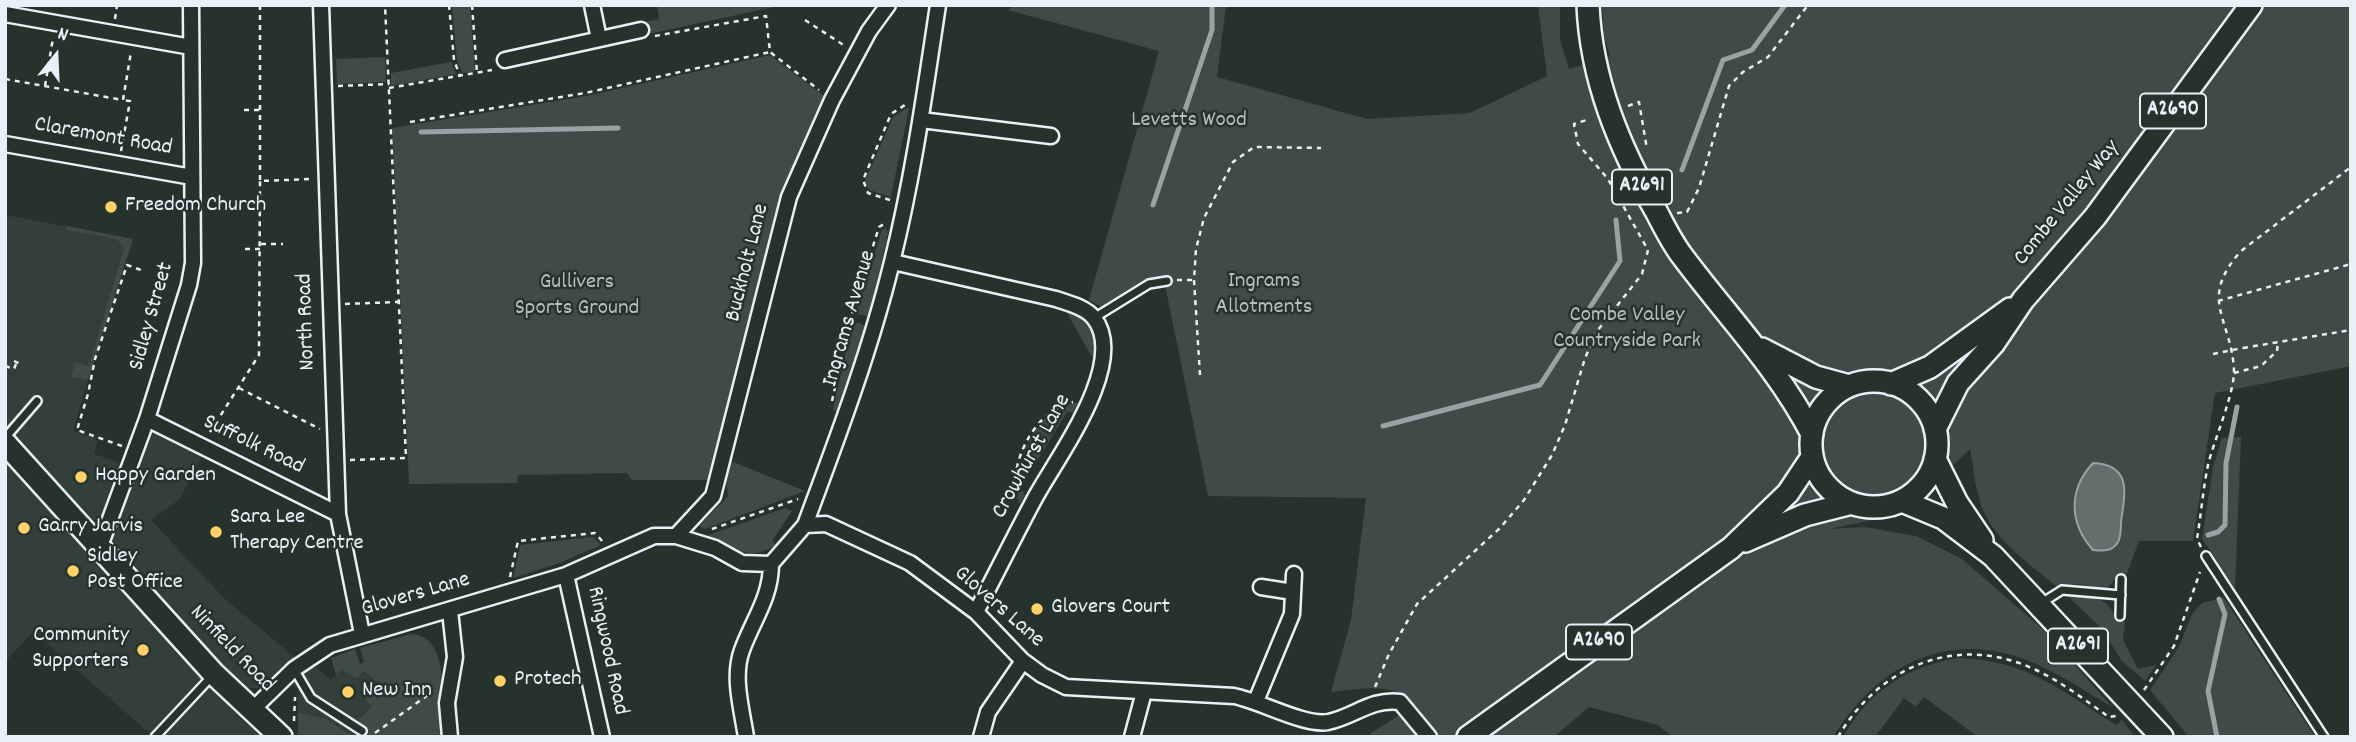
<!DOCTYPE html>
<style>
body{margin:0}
#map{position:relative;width:2356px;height:742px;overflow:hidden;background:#26332d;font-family:Dekko,sans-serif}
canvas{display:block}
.frame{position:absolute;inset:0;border:7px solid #e8f1f8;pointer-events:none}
.north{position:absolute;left:21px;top:21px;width:70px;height:70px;-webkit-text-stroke:5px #26332d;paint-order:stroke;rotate:18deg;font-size:19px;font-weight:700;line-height:28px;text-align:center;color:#e8f1f8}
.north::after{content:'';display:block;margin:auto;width:24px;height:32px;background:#e8f1f8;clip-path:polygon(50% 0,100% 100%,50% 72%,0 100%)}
</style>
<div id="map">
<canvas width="2356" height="742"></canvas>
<div class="frame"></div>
<div class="north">N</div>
</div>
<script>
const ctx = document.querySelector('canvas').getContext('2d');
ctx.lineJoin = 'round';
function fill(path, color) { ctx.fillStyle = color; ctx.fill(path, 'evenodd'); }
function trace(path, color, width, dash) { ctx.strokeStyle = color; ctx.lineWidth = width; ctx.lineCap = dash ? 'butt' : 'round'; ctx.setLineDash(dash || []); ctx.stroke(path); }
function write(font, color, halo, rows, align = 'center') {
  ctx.font = font + ' Dekko,sans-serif'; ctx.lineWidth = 5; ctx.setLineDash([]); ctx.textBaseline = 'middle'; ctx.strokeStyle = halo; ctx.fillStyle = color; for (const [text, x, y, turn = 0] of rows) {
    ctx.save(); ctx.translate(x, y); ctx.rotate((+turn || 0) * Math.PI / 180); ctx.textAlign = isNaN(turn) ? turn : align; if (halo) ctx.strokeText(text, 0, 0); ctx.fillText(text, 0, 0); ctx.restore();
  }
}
fill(new Path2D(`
 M5,215L133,239L107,313L73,431L98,440L94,454L138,469L152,429L203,455L180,499L151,520L224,598L297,659L317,668L331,680L341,670L349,672L408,643L366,727L354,737L327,719L298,712V689L281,672L262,688H244L228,706L260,737H154L33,632L5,662Z`), '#333f3a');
fill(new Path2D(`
 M452,5H470L475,71L463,73L457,61Z
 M657,5H784L648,34L645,22L659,19Z
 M1014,5H1226L1217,77L1367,119L1470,113L1547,76L1538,5H1560V40L1569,69L1610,56L1604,36L1602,5H2351V366L2215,393L2193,541H2139L2126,576H2117L2107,589L2077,584L2056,586C2032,566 1997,542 1984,512C1975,492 1974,470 1970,449L1902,514L1829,529L1865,527L1916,536L1962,559L2046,632L2112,707C2080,688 2048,666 2012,655C1935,633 1872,673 1833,737H1673L1658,725L1589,707L1554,737H1438C1399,684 1396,684 1331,692L1351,620L1366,498L1208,496L1165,285L1169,277L1149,280L1103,308L1089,300L1159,51L1008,10Z
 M770,55L828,99L783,198L716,464L708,480H632L627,473L518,475L517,483L409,484L392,128L586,96Z
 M385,57L386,82L337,84L336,59Z
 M451,62L456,74L391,86V73Z
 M907,108H909L891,197L869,190L865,181L893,117Z
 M67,226L133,239L88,380L71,377L75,362L89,366L124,248L117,239L66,230Z
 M886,228L888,232L870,317L855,313L882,230Z
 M1065,309C1089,313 1102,338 1094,361Z
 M852,323H860L867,328L839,410L835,412L833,409Z
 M1082,402L1074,413L1067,412L1021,487L1025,495L1019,504C1013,472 1029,424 1060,407C1066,404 1075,403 1082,402Z
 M2241,437L2235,588L2202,539L2213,467L2222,438Z
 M728,460L805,491L705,529L699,526L728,496L725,474Z
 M785,508L792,511L772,541L776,545C750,562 731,548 706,536Z
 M593,537L601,545L562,562L513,578L520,545Z
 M2076,595C2094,598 2110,598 2115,619L2125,621L2123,640L2138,669L2156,665L2145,681L2122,661L2102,629L2068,596Z
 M2223,598H2224L2315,737H2189L2150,690L2179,647L2192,614L2202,603Z
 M411,634C452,635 441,707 443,737H301L298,734V712L327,719L354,737L365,727L358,721L371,707L365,700L379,683L364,671L357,678L341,670L336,675L331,658L355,649L360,664L364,662L360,648Z
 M1958,658C2027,660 2060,690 2116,725L2122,720L2135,737H1978L1924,697L1916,707L1904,698L1875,737H1843C1869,691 1906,667 1958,658Z
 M1401,714L1419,737H1365Z`), '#3e4b47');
const water = new Path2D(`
 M2093,463C2129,465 2126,488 2122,515C2120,523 2122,536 2118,542C2112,552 2103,551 2093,550C2069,523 2068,490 2093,463Z`);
fill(water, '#636f6d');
trace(water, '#98a3a5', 2);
trace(new Path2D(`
 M421,132L618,128
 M1682,170L1723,60L1752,50L1785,5
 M1153,205L1212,30V5
 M1383,426L1540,385L1620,261L1616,220
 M2208,535L2218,532L2225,525L2226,463L2237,407
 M2217,737L2208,691L2225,614L2219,599`), '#98a3a5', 5);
const service = new Path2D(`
 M1094,318L1149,284L1167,281
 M5,438L37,401
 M2206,556L2324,737
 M2040,604L2062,590L2121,595
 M2120,616L2121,579
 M294,669L311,698L362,731
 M155,737L213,675`);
const minor = new Path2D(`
 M321,5L338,514L362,634
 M592,5L599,39
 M5,14L191,47
 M505,60L641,30
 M921,120L1051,136
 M5,144L192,177
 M893,262L1056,299C1068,303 1085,307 1094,318C1129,363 1056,459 1035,498C1015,535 996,574 976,612
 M147,419L338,514
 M805,525C837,439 870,352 892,262C913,178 925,91 938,5
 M676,536L713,496L789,197L832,100L869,31L888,5
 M96,545L103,538L147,419L189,285L193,263L191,5
 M566,575L602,737
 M1261,587L1293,592
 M1256,701L1292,614L1294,574
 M252,710L294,669L330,645L566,575L654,536H676L715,548L742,563L771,564L805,525L826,524L910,563L976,612L1023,661L1042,675L1066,687L1234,696C1260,701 1304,726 1328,722C1354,717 1371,698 1400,702L1429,737
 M450,737L447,703L455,657L450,611
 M746,737C742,710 732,677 742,650C753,620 771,597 771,564
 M981,737L988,712L1023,661
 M1132,737L1144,692`);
const primary = new Path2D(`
 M1588,5C1591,79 1619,147 1656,211C1664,226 1672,243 1683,257C1727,316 1778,368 1812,434
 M1762,349L1816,377L1849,386
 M1811 444a63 63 0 1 1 126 0a63 63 0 1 1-126 0Z
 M1891,384L1930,367L2010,309
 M1935,429L1958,383L1994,343L2023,300L2095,217L2251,5
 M5,443L214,674L281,737
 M1935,459L1957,503L1982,540
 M1902,501L1943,518L1993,556L2162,737
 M1745,541L1805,515L1852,503
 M1468,737L1731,548L1788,493L1812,457`);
trace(service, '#e8f1f8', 12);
trace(minor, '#e8f1f8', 19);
trace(primary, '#e8f1f8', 26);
trace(new Path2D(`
 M260,5V181L312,179
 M449,5L454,60L460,76
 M472,5L477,73
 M115,19L117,5
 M805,20L845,46
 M655,36L766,16L770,52L819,90
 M5,79L123,100L131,52
 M45,86L53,38
 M338,86L389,84
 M389,88L492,70
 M1628,106L1639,102L1647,149
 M244,110H260
 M410,122L585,93L770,52
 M121,151L130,101L123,100
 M890,200L868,193L863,180L891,114L908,103
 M1677,213L1687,212L1699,188L1729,86L1743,72L1768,57L1808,5
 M261,244H283
 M245,249H261
 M1177,280H1194
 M2218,301L2351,264
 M345,304L398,302
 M2243,348L2351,330
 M14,361L22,365
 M5,366L14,369L16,364
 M2234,373L2261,366L2277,351L2278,341
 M1200,375L1194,280L1196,249L1204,218L1233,162L1254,147L1321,148
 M239,388L320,429
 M832,401L851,317L879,227L884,224
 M210,432L259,355L260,181
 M122,446L77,430L88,394L95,359L127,265L144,271
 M350,460L406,458L385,5
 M1016,498C1009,462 1035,410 1073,402
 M712,529L798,499
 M2201,547L2197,539C2201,515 2203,489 2208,465C2214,440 2234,395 2234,371C2232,319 2197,300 2241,251L2351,167
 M510,577L518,541L595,533L603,542
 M1375,687L1389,654L1417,604L1500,528L1524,500L1552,455L1565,425L1585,358L1598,330L1642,274L1648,250L1608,179L1578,144L1574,124L1590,119
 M2144,690L2174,646L2200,572
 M294,721L295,697
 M375,733L432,692
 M1838,737C1880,665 1958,633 2036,670C2062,682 2086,701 2109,717L2116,716`), '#e8f1f8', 2.5, [5, 5]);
trace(service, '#26332d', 7);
trace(minor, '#26332d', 14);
trace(primary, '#26332d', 21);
trace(new Path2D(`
 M2213,354L2243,348`), '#e8f1f8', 2.5, [5, 5]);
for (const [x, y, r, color] of [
 [111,207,7,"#ffd166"],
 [81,477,7,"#ffd166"],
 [24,528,7,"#ffd166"],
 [216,532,7,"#ffd166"],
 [73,571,7,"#ffd166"],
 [1037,609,7,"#ffd166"],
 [143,650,7,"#ffd166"],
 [500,681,7,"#ffd166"],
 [348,692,7,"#ffd166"]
]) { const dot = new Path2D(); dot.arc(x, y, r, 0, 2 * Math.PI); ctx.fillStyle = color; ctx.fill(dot); trace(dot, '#26332d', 2.5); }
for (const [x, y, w] of [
 [2173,111,66],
 [1642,187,60],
 [1599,642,66],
 [2078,646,60]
]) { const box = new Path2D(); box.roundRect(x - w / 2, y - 17.5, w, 35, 5); ctx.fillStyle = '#26332d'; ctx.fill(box); trace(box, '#e8f1f8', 2); }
write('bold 21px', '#e8f1f8', null, [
 ["A2690",2173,111],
 ["A2691",1642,187],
 ["A2690",1599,642],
 ["A2691",2078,646]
]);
write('23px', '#b5bfc3', '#26332d', [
 ["Levetts Wood",1189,122],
 ["Ingrams",1264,283],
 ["Allotments",1264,309],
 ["Gullivers",577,284],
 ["Sports Ground",577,310],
 ["Combe Valley",1627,317],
 ["Countryside Park",1627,343]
]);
write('23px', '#e8f1f8', '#26332d', [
 ["Claremont Road",103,138,10],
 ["Combe Valley Way",2068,204,-51],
 ["Buckholt Lane",749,263,-76],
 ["Sidley Street",153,317,-74],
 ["Ingrams Avenue",851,319,-74],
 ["North Road",308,322,-92],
 ["Suffolk Road",253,446,26],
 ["Crowhurst Lane",1033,457,-61],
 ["Glovers Lane",416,596,-16],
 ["Glovers Lane",998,608,41],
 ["Ninfield Road",231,650,46],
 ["Ringwood Road",606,651,78]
]);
write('23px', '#e8f1f8', '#26332d', [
 ["Freedom Church",125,207],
 ["Happy Garden",95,477],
 ["Sara Lee",230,519],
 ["Therapy Centre",230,545],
 ["Garry Jarvis",38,528],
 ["Sidley",87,558],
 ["Post Office",87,584],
 ["Glovers Court",1051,609],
 ["Community",129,637,"right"],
 ["Supporters",129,663,"right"],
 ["Protech",514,681],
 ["New Inn",362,692]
], 'left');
</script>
